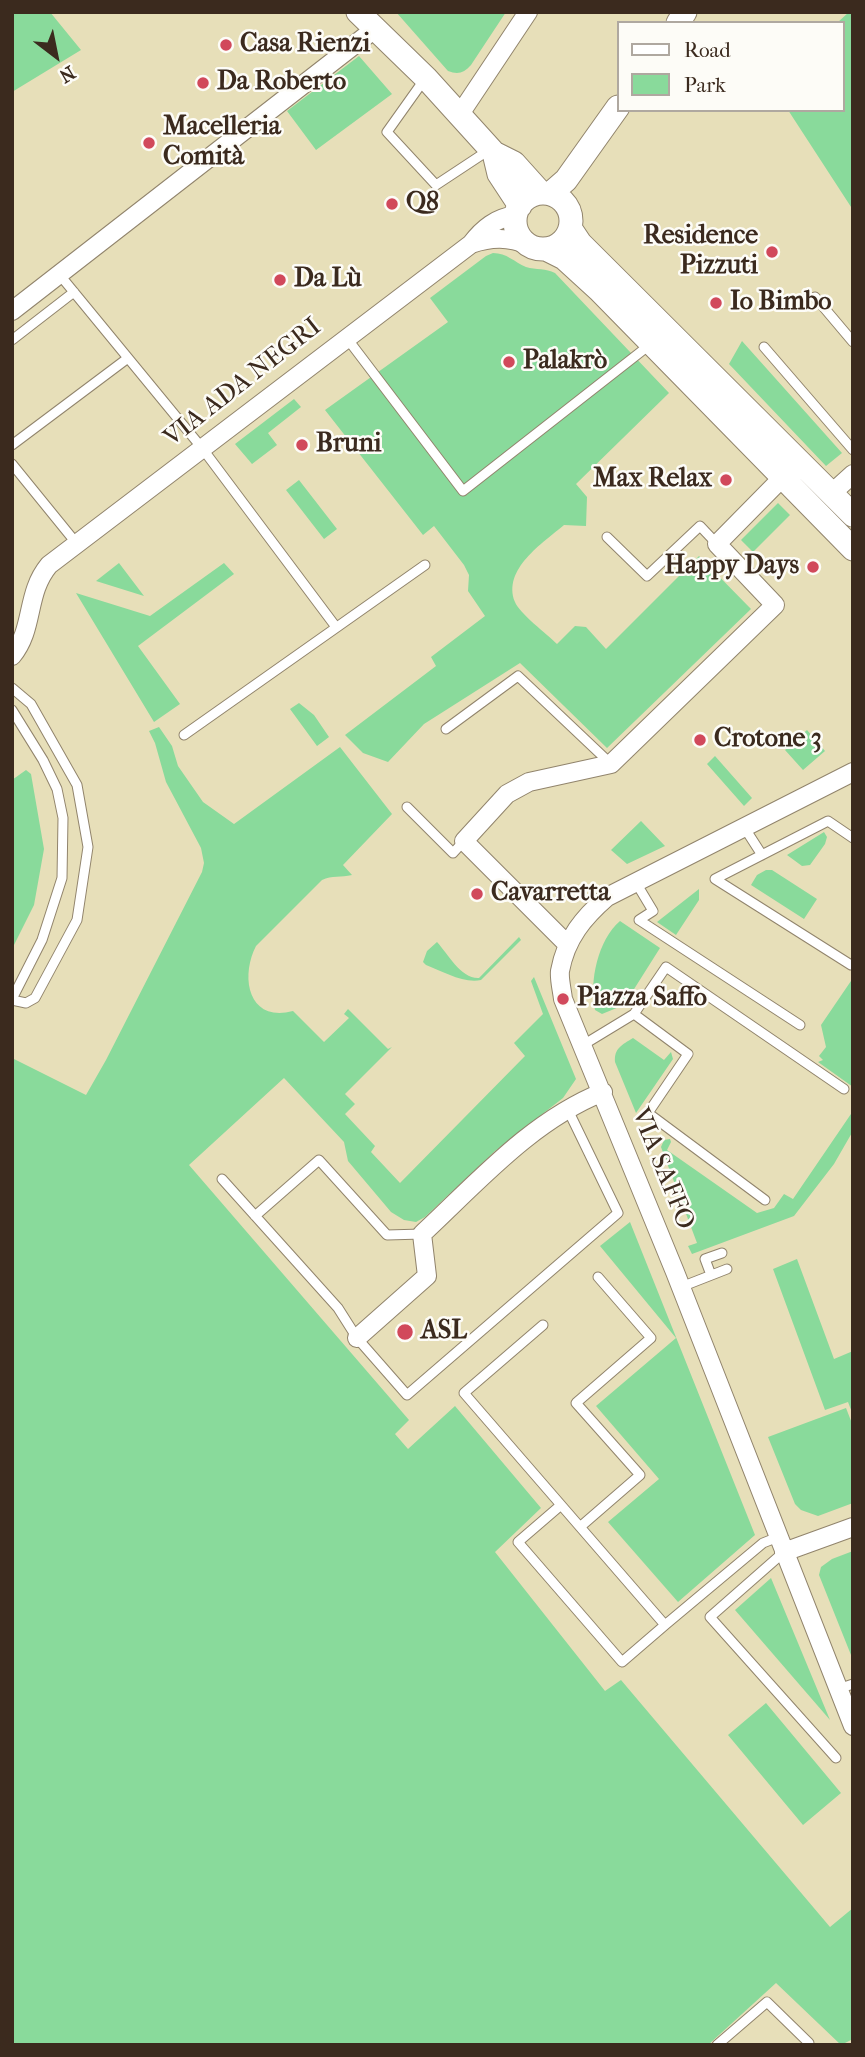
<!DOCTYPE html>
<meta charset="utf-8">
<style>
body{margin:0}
#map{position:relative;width:865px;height:2057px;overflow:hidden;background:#e7dfb9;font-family:"IM FELL French Canon",serif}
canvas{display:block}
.frame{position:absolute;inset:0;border:14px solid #3b2a1e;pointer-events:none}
.legend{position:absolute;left:617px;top:21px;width:228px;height:91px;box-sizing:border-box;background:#fdfcf7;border:2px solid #afa8a0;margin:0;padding:9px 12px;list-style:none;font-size:21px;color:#3b2a1e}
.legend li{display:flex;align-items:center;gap:14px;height:35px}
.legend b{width:35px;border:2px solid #afa8a0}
.north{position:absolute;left:21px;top:21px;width:70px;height:70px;-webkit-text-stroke:5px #fdfcf7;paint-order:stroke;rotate:148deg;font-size:19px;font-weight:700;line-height:28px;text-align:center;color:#3b2a1e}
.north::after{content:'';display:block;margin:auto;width:24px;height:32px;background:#3b2a1e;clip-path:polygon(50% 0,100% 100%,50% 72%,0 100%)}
</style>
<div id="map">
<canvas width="865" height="2057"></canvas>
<div class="frame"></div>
<ul class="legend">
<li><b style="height:9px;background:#fff"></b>Road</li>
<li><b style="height:19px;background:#89da9b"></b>Park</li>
</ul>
<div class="north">N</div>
</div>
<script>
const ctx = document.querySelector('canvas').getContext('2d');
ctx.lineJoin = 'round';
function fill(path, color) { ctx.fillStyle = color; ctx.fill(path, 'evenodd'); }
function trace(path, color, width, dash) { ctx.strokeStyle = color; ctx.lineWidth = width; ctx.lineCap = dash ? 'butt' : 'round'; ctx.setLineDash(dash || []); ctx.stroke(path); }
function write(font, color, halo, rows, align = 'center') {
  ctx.font = font + ' "IM FELL French Canon",serif'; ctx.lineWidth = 5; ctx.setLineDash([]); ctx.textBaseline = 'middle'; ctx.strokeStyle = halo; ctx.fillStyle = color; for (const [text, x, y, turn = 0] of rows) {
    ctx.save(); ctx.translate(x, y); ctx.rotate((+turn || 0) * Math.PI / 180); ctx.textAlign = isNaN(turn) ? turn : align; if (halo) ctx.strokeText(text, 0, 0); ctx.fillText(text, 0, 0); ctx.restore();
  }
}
fill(new Path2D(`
 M12,12H50L81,50L12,92Z
 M396,12H506L471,65C464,73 458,75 448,71Z
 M849,12H853V210L788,110H842V23H837Z
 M359,56L392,94L316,150L287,111Z
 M493,253C507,253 514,262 526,267C536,270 546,268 555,273L669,393L576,484L587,497L586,526L564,525C543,543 502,569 515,602C519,613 547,634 557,644L575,626L586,627L606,649L699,556L751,609L607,748L520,663L424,724L388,762L363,753L345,735L436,666L431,657L485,616L468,591L469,575L464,565L434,526L423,535L325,410L448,322L430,298L486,256Z
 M742,341L842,453L826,466L729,364Z
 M294,399L301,407L268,433L277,445L252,464L235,444Z
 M299,480L337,529L324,539L286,490Z
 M778,503L790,515L753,552L741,540Z
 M119,563L144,596L96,581Z
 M224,563L234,574L138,646L180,704L154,722L76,593L150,616Z
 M299,703L314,715L329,737L317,746L290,709Z
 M159,727L172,746L178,766L203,802L234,824L340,747L392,814L343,865L352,875C341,878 332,875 322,880L256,946C240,977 248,1023 293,1011L324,1042L349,1018L344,1014L348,1009L388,1049L392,1047L345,1094L355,1104L345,1114L375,1146L371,1152L400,1183L525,1056L514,1043L543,1014L531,981L534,977L576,1079L563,1098L495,1151L425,1217L416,1222L404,1220L391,1212L348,1161L344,1142L284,1078L189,1165L409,1420L395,1434L408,1449L455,1406L541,1508L495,1552L605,1691L621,1680L830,1927L853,1908V2039L841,2045L776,1983L708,2045H12V1058L86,1095L106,1060L202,872L204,863L201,848L166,782L155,743L149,731Z
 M807,730L825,751L803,770L785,750Z
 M715,756L752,798L744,806L707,764Z
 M26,770L31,774L44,849L34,905L12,949V780Z
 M641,821L665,846L627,864L611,850Z
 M824,832L827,837L825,844L810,865L802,866L787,855Z
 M766,870H772L817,899L804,919L751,885L757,875Z
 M699,889V900L676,935L657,922Z
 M620,921L660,948L624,1005L602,1014L595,1010C589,981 598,940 620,921Z
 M519,937L521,940L481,980C464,984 442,971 426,965L423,962L427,951L437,942C448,954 461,979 479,978Z
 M853,978V1087L818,1062L823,1060L819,1056L826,1047L821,1025Z
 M633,1038L664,1060L671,1052L673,1059L636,1113L615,1062C614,1048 622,1045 633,1038Z
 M853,1111V1131L834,1164L794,1216L692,1254L688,1246L697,1243L661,1147L664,1140L670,1139L671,1142L667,1150L757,1213L774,1208L784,1194L793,1199Z
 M630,1222L755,1535L678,1602L608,1522L659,1479L596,1406L676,1338L600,1246Z
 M797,1259L834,1359L853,1351V1415L848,1402L825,1410L773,1269Z
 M846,1408L853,1426V1503L818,1516L801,1510L795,1504L768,1437Z
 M853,1551V1660L819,1575L821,1567L832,1559Z
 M771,1578L830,1720L735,1610Z
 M766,1703L841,1793L803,1825L728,1735Z`), '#89da9b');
const service = new Path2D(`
 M424,80L387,132L436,185L489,150
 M59,274L202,448L336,627
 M815,297L853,342
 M346,337L463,491L652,343
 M12,340L74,292
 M764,347L853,450
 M12,445L128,358
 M12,464L77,544
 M607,537L647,576L700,526L717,544
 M12,688L31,704L77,785L88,847L77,920L35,998L26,1003L12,1000
 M12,710L43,760L57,789L63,818L62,878L42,940L12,999
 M446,729L518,676L611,764
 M184,735L425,565
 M407,807L453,853L464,841
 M744,827L762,855
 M635,881L653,911L639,920L800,1025
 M851,965L715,879L828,821L853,838
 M634,1014L666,967L844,1089
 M583,1045L634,1014L688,1054L648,1113L765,1200
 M222,1179L338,1308L357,1338L407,1395L618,1213L568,1110
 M255,1216L319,1160L387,1235L422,1234
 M711,1275L705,1259L722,1253
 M681,1287L727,1269
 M543,1325L464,1393L665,1625L763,1543L778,1537
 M561,1505L518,1542L622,1662L665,1625
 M580,1527L640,1475L576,1403L651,1338L598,1277
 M784,1552L710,1617L836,1758
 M838,1689L853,1684
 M717,2045L767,2002L809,2043`);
const minor = new Path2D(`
 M460,114L528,12
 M471,244C492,237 508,237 529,245
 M12,311L376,28
 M832,493L853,474
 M12,656C35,628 25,594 49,565L471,244C483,228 496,218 516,215
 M853,772L607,897C584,917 566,938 560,971C559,979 562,990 563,999L675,1272L853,1726
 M568,945L464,841L507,794L529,782L611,764L775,605L717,544L783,477
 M357,1338L427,1276L422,1234C478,1182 531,1121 603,1092
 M784,1552L853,1527`);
const tertiary = new Path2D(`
 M358,12L426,78L494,153L514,163L541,193
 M678,23L685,12
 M494,153L499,174L520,206
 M515 221a28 28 0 1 1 56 0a28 28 0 1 1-56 0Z
 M550,194L566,180L618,107
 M570,228L580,243L853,515
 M546,249L564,258L599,290L853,549`);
trace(service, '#91846c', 11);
trace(minor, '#91846c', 20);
trace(tertiary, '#91846c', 25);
trace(service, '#fff', 9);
trace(minor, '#fff', 18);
trace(tertiary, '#fff', 23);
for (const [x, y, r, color] of [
 [226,45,7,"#d1495b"],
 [203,83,7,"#d1495b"],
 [149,143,7,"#d1495b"],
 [392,204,7,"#d1495b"],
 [772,252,7,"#d1495b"],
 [280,280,7,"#d1495b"],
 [716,303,7,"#d1495b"],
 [509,362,7,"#d1495b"],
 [302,445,7,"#d1495b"],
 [726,480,7,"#d1495b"],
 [813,567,7,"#d1495b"],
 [700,740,7,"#d1495b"],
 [477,894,7,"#d1495b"],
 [563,999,7,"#d1495b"],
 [405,1332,9,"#d1495b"]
]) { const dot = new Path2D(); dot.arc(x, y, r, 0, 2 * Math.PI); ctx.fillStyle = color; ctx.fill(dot); trace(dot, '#fdfcf7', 2.5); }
write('bold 26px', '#3b2a1e', '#fdfcf7', [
 ["Casa Rienzi",240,45],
 ["Da Roberto",217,83],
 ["Macelleria",163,128],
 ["Comità",163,158],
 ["Q8",406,204],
 ["Residence",758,237,"right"],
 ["Pizzuti",758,267,"right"],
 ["Da Lù",294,280],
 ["Io Bimbo",730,303],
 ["Palakrò",523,362],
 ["Bruni",316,445],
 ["Max Relax",712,480,"right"],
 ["Happy Days",799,567,"right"],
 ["Crotone 3",714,740],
 ["Cavarretta",491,894],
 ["Piazza Saffo",577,999],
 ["ASL",421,1332]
], 'left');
write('26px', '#3b2a1e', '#fdfcf7', [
 ["VIA ADA NEGRI",243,383,-38],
 ["VIA SAFFO",662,1169,68]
]);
</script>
